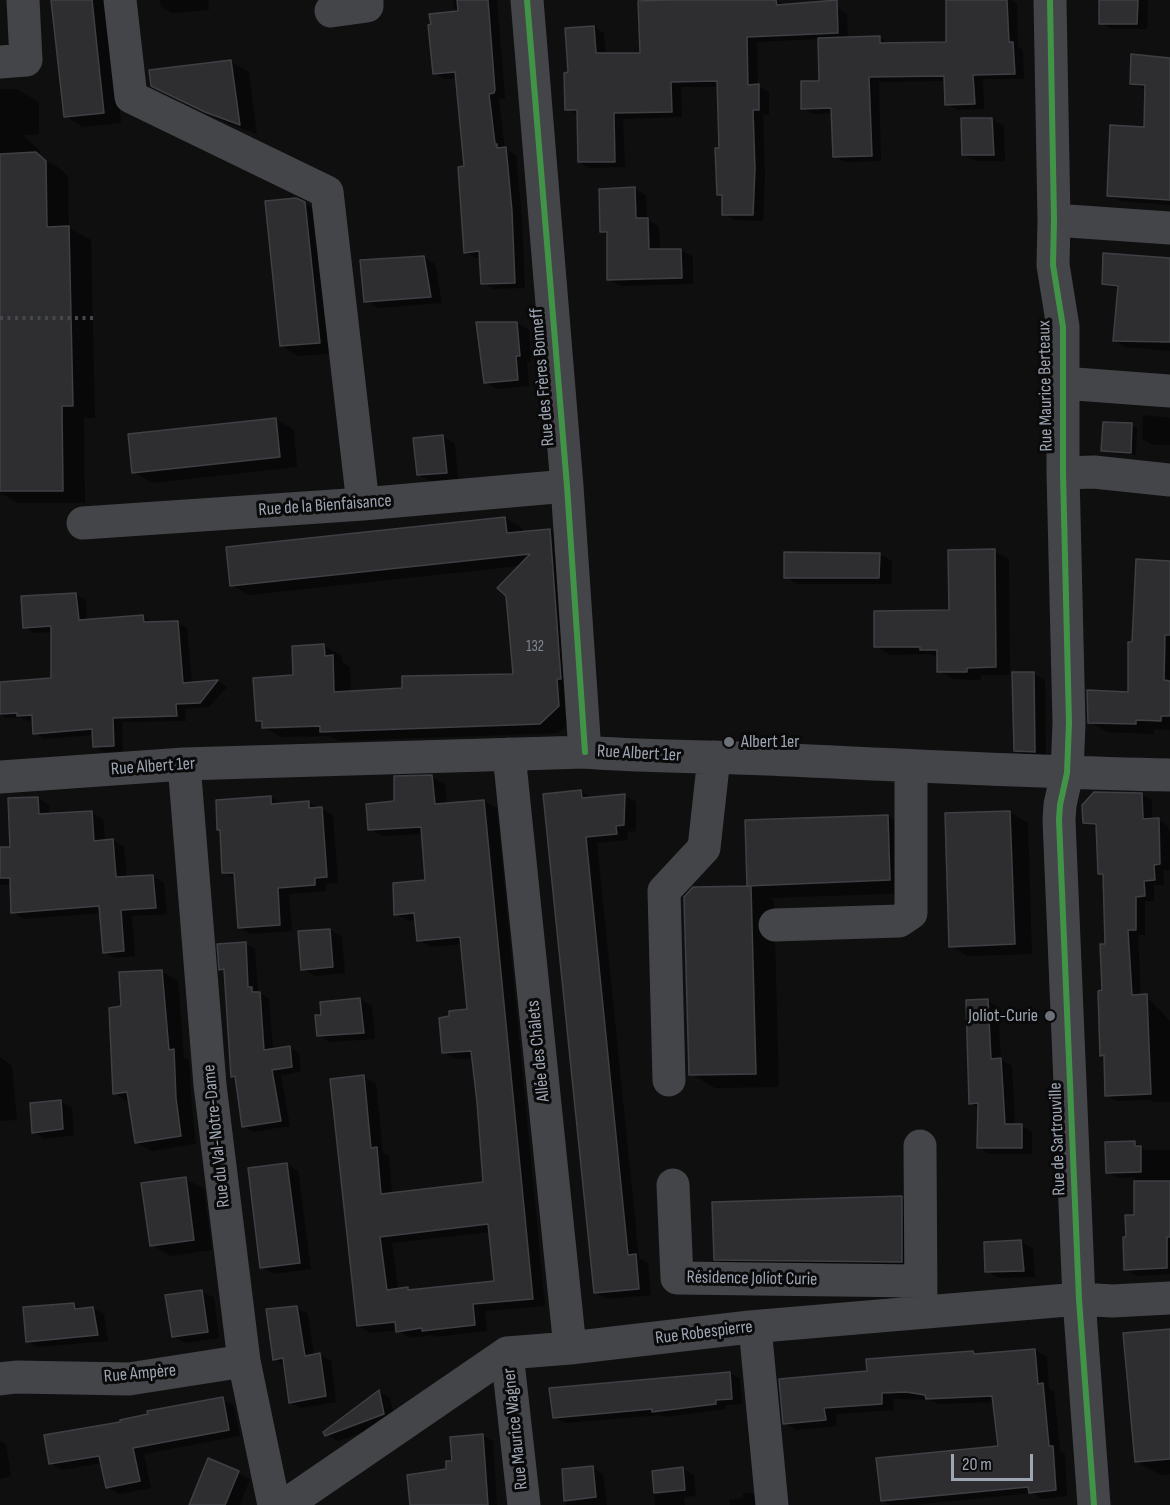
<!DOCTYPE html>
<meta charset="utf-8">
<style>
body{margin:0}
#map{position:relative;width:1170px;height:1505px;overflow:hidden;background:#0f0f10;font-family:"Sofia Sans Condensed",sans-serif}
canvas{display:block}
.scale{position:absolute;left:951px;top:1454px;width:82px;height:27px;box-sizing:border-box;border:3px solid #9ea6b3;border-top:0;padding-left:8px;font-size:18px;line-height:21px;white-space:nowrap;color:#9ea6b3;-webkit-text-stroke:4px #0a0a0b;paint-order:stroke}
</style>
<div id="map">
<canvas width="1170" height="1505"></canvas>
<div class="scale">20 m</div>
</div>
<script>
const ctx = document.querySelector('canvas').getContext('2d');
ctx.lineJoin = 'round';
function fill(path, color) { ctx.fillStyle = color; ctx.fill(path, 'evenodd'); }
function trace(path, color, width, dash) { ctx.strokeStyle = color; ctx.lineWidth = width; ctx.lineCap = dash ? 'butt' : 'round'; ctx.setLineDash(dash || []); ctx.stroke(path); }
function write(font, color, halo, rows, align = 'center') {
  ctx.font = font + ' "Sofia Sans Condensed",sans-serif'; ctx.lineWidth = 6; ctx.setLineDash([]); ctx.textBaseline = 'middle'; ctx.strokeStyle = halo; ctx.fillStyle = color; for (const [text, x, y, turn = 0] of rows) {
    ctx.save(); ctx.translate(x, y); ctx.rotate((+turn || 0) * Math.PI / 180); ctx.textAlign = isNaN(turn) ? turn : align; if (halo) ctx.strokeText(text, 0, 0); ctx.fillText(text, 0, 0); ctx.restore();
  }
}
fill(new Path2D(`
 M53,0H108L121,123L83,127L65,116Z
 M160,0H208L209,10L172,13L161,7Z
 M453,0H497L505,96V99H499L505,149L516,155L522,218L525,288L493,289L483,283L481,257L476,258L466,252L465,168L457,78L445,79L434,73L455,13Z
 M661,0H776L786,6L837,8L847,14L848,38L879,37L889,44H948L947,0H1011L1017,3L1018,47L1023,50L1024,79H983L984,109L957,110L947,104L946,81L879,82L881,161L844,162L834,156L833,113L813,114L803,108L821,83L819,39L757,42L758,86L769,92V115H763L765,176L763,221L734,220L724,214L723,197L718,195L721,149L719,87H681L682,117L623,119L625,167L589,168L579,162V115L566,109L570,74L594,27L604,33L606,54H641Z
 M1101,0H1148L1147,29H1111L1101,23Z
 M1170,59V205L1120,201L1109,195L1145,129L1147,90L1131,83Z
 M231,62L249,72L257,134L225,122L153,85Z
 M0,89H16L39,102V134L23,135L40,151V157L58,167L68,176L69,228L91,240L95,418H84L85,503H19L0,493Z
 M992,119L1004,126L1005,161H976L964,155Z
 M635,189L646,195L647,219L659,226L660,251L681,250L693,257V284L621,286L609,279L608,236L601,231Z
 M304,203L323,214L337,353L299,356L281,346Z
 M423,257L435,264L442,303L378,308L366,301Z
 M1170,259V351L1126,347L1115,341L1120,290L1104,284Z
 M517,323L529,330L531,362H527L529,386L497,389L485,382Z
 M1143,415L1170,418V445H1153L1142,439Z
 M276,419L294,430L297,467L152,483L134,472Z
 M1132,425L1137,428L1136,455L1108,453L1103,450Z
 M443,437L455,444L458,479L430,481L418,475Z
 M505,518L522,528L523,533L550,530L568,541L576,717L558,733L339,741L330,736L281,737L263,727V724L257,720L294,676L324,646L342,656V662L350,667L351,692L404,689L514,676L520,566L249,595L232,585ZM328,724V727L273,729V726Z
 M994,551L1009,559L1010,675H981V680L953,679L939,671V658L929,654L890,655L876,646L950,611Z
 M880,554L892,561L891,584H797L786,577Z
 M1170,563V730L1154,729V734L1108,732L1089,722L1130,694L1134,644Z
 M76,595L86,600L87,621L143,617L152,622L178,623L187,628L192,683L218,681L227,687L209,707L185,709L186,721L122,722L123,751L104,752L94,746V735L44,739L35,733L34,720L28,721L22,718H6L0,715V683L53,679V632L34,633L25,627Z
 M1033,673L1045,680L1046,758L1028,757L1016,750Z
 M432,777L445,784L447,805L484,801L497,808L545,1306L485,1311L487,1331L436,1337L432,1335L410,1338L398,1330L371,1333L358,1326L364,1077L376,1084L383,1153L389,1156L392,1194L485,1183L473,1058L456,1059L443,1052L469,1010L462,944L431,947L419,940L416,920L408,921L396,914L427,881L423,834L382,836L369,829L396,802ZM491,1232L496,1282L412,1291L408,1289L398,1290L392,1243Z
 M581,791L593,798L625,796L636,802V831L627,832L628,840L597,843L639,1258L648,1263L651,1295L607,1299L595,1293Z
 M1142,795L1152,800V820H1159L1168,826L1170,833V870H1163L1164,885H1154V901H1145V935H1138L1141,996L1152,1002L1170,1021V1102H1155L1150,1100L1116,1101L1106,1095V1057L1101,1055L1106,946L1104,876L1099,873L1097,828L1084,822Z
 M270,797L283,804L309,803L333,815L338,883L326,884V891L289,894L292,931L251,934L239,927L236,879L224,873Z
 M38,798L49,805V815L92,813L103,819L105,841L113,840L124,847L127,878L153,876L164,883L167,914L132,916L135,956L115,958L104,952L101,913L24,919L13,912L12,884L0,885V849L11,848Z
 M1010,812L1028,823L1032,954L968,956L950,946Z
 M888,816L911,830L913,893L770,898L774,901L779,1087L715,1088L691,1074L694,888L752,887L748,885Z
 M330,930L342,937L345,973L315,976L303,969Z
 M246,944L255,949L258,992L269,999L273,1050L290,1048L299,1053L301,1072L281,1075L290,1126L253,1132L243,1126L237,1079L232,1076L226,971L221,969Z
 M162,972L178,981L184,1057L189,1060L192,1108L196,1144L152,1151L136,1142L130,1103L114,1093L123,1008Z
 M360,999L372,1006L375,1039L330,1042L318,1035Z
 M988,1001L998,1007L1001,1060L1012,1066L1015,1126H1022L1032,1132V1154H989L978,1147L979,1108L971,1103Z
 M0,1057L12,1066L17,1120L0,1121Z
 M60,1101L72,1108L74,1135L45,1139L34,1132Z
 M1135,1142L1145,1150H1170V1274L1137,1276L1126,1269L1128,1238L1136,1216L1135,1177L1118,1178L1108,1172Z
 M286,1164L298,1171L311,1269L274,1274L262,1267Z
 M186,1179L204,1189L212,1250L170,1256L152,1245Z
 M901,1197L925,1211V1275L739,1272L715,1259Z
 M1021,1242L1033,1249L1035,1277L999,1278L987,1271Z
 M202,1291L214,1298L219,1338L185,1343L173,1336Z
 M73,1304L83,1310L93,1308L104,1314L108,1341L38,1347L27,1341Z
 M297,1308L308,1314L314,1356L320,1355L331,1361L336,1402L301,1408L290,1402L285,1365L274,1359Z
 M1170,1331V1474L1161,1475L1137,1462Z
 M1035,1350L1047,1357L1049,1389L1054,1392L1060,1451L1065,1454L1067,1496L1042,1499L1033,1493L914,1505H890L882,1500L1000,1448L994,1402L939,1404L930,1400L893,1399L894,1410L836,1414L837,1426L796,1430L785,1423L868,1372L973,1352L978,1355Z
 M730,1373L740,1379L742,1404L726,1405V1409L664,1417L661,1415L565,1423L554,1417Z
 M379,1392L390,1398L395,1421L338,1441L326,1435Z
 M223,1399L234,1406L240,1436L144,1454L151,1488L119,1494L107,1487L102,1463L62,1470L51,1463L122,1423Z
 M483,1436L493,1441L497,1505H411Z
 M0,1441L6,1444L11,1476L0,1479Z
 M209,1460L250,1479L240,1505H190Z
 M592,1468L603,1474L607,1505H566L563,1470Z
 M683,1469L694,1475L696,1496L684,1497L685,1505H655L654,1472Z
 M743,1493H751L763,1499L764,1505H730L729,1500L743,1498Z`), '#0007');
const building = new Path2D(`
 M51,0H92L104,113L64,117Z
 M457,0H488L495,90L494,93L489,94L495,144H497V148L506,147L512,211L515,283L481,284L479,251L464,253L458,167L464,166L455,72L433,74L428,25L431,24L429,14L458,11Z
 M670,0H776L777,5L837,0L838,33L747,37L748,85L759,84V110H753L755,169L753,215H722V195H717L715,148H719L717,81L671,82L672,112L614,113L615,162H578L577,110H565L564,73L568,72L565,28L594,26L596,53H640L638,1Z
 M946,0H1007L1009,42H1013L1015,74L973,75L975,104L945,105L944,76L869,77L872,156L833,157L831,108L801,109V81H819L818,38L880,36V43L946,42Z
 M1099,0H1138L1137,24H1099Z
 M1131,54L1170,58V200L1107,196L1110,125L1144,127L1145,85L1130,84Z
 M231,60L240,125L205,112L151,86L149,70Z
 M961,118H992L994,155H962Z
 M36,152L46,161L47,227L69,226L73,406H62L63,491H0V154Z
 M635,187L636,218H648L649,249H681L682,278L607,280V232H600L599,189Z
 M296,198L305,202L320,343L280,346L265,201Z
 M1103,253L1170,258V342L1113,341L1118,286L1102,284Z
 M424,256L431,297L364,302L360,260Z
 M476,322H517L520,356H516L518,380L484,383Z
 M276,418L280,457L132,473L128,434Z
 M1103,422L1132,423L1131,453L1101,451Z
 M443,435L447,473L417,475L413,438Z
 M505,517L507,533L550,529L561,679H557L559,706L540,724L320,732V726L262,728V721H256L253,678L293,675L292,646L324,644L325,656L333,655L334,692L402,688V676L513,674L506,596L497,588L530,554L230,586L226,547Z
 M995,549L996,667L967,668V672H937V650H920V647H874V611L949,610L948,550Z
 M784,552L880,553L879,578H784Z
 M1136,559L1170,561V635H1165L1164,680L1170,681V716H1161V721L1136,720V724L1088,723L1087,690L1128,692V642H1132Z
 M76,593L79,620L143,615L144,622L178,621L183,683L218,680L200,703L176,704L177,716L113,718L114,746L93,747L92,729L33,734L32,715L17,716V713L0,714V682L51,678V626L23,628L21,596Z
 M1012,672H1034L1035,752L1014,751Z
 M432,775L435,804L484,800L533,1299L473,1304L475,1325L422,1331V1328L396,1332L395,1322L357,1326L330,1079L364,1075L371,1148L377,1147L381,1194L483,1182L477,1102L471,1051L442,1053L439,1018L449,1016V1011L467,1009L460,937L417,941L414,913L394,915L393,883L425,880L421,827L368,830L366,804L394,801V776ZM488,1224L494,1281L408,1290V1287L387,1290L380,1237Z
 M581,790L582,798L625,794L624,825L616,826L617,834L586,837L628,1255L636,1254L639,1289L594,1293L543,794Z
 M1094,792L1142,793L1143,819L1159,818L1160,864L1154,865L1155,880L1144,881L1145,896L1136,897V930H1128L1132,995L1147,994L1151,1094L1105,1096L1104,1055L1100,1056L1098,991L1102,990L1100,944H1105L1103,874H1098L1096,824L1083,823L1082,805Z
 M271,796V804L309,801V808L322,807L327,877L315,878V885L278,888L280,925L238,928L234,873H222L220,830H217L216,800Z
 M38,797L39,814L92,811L94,841L113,839L116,877L153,875L156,908L121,910L124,951L103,953L99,906L11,913L10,878H0V847H10L8,798Z
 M1010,811L1015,944L949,947L945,813Z
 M888,815L890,880L747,886L745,820Z
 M751,886L756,1074L689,1075L684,897L693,887Z
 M330,929L333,967L301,970L298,931Z
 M246,942L248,987H252V992H260L264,1050L290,1046L292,1067L272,1070L281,1121L242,1127L235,1076L231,1077L224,969L219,970L217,944Z
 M162,970L169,1050L174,1049L176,1098L181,1136L135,1143L127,1092L113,1094L109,1008L121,1006L119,972Z
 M360,998L364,1033L317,1036L315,1015H321L320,1002Z
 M988,999L991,1059L1001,1058L1005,1124H1022V1148H977L978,1103L969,1104L966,1000Z
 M61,1100L63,1129L32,1133L30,1103Z
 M1135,1141V1146H1141V1172L1106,1173L1105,1142Z
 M287,1163L300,1263L260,1268L248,1168Z
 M186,1177L194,1240L150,1246L141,1183Z
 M1134,1181H1170V1237H1167V1268L1124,1270L1123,1237H1126L1125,1215H1134Z
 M902,1196V1262L714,1260L712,1202Z
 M1021,1240L1024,1271L985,1272L984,1242Z
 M202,1290L208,1332L172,1337L165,1295Z
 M74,1303L75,1309L93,1307L98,1335L26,1342L23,1307Z
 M297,1306L305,1356L320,1353L326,1396L289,1403L283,1358L273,1360L266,1309Z
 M1170,1329V1459L1135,1462L1123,1333Z
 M1035,1349L1038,1384L1043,1383L1049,1446H1053L1056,1490L1029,1493L1028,1487L881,1501L876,1458L998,1446L992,1396L926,1399L925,1395L906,1392L882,1393V1404L824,1408L826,1420L783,1424L779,1379L867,1371L866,1359L973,1351L974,1354Z
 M730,1372L732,1399L716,1400V1404L652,1412V1409L553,1418L549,1388Z
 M379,1390L384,1414L325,1436L323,1432Z
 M223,1397L229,1430L133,1448L140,1481L106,1488L99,1456L49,1464L44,1435L120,1422V1420L148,1414L147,1411Z
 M483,1434L488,1505H410L407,1475L446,1469V1461H452L450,1437Z
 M208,1458L239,1471L225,1505H189Z
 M593,1466L596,1497L564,1501L562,1469Z
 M683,1467L685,1490L654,1493L652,1471Z`);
fill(building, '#2e2e31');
trace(building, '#3e4044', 1.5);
trace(new Path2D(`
 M0,318H95`), '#44474b', 4, [3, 4.5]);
trace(new Path2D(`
 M120,0L131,97L327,192L363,504
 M527,0L567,486L585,752
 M1050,0L1054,220L1053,265L1063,327V473L1069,723L1067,773L1060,805L1059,820L1079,1299L1094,1505
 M331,11L367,6V0
 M0,62L26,60L23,0
 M1054,220L1170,228
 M1062,383L1170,391
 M1063,473L1094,472L1170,480
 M83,523L363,504L567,486
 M509,754L570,1348
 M184,764L210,1085L244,1361L274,1505
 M0,777L184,764L585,752C646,757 706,756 767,759C901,765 1035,772 1170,775
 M775,925L899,921L911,913V766
 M669,1080L664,891L704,848L714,757
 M920,1146L921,1302
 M673,1185L677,1278L920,1281
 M755,1327L772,1505
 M507,1353L524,1505
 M0,1379L16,1377L129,1379L244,1361
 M285,1505L507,1353L570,1348L750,1327L1079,1299L1112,1301L1170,1298`), '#444549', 33);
trace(new Path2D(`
 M527,0L567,486L585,752
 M1050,0L1054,220L1053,265L1063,327V473L1069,723L1067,773L1060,805L1059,820L1079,1299L1094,1505`), '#419447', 6);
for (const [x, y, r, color] of [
 [729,742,6,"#6c717a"],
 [1050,1016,6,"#6c717a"]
]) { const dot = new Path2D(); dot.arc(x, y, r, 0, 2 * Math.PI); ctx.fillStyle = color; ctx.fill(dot); trace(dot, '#0a0a0b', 2); }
write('15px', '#828892', null, [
 ["132",535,647]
]);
write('18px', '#9ea6b3', '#0a0a0b', [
 ["Rue des Frères Bonneff",543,377,-95],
 ["Rue Maurice Berteaux",1046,386,-91],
 ["Rue de la Bienfaisance",325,506,-4],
 ["Rue Albert 1er",639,754,3],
 ["Rue Albert 1er",153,767,-4],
 ["Allée des Châlets",539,1051,-96],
 ["Rue du Val-Notre-Dame",217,1136,-96],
 ["Rue de Sartrouville",1058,1139,-92],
 ["Résidence Joliot Curie",752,1279,1],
 ["Rue Robespierre",704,1333,-7],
 ["Rue Ampère",140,1374,-5],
 ["Rue Maurice Wagner",516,1429,-96]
]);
write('18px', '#9ea6b3', '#0a0a0b', [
 ["Albert 1er",741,742],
 ["Joliot-Curie",1038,1016,"right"]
], 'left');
</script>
